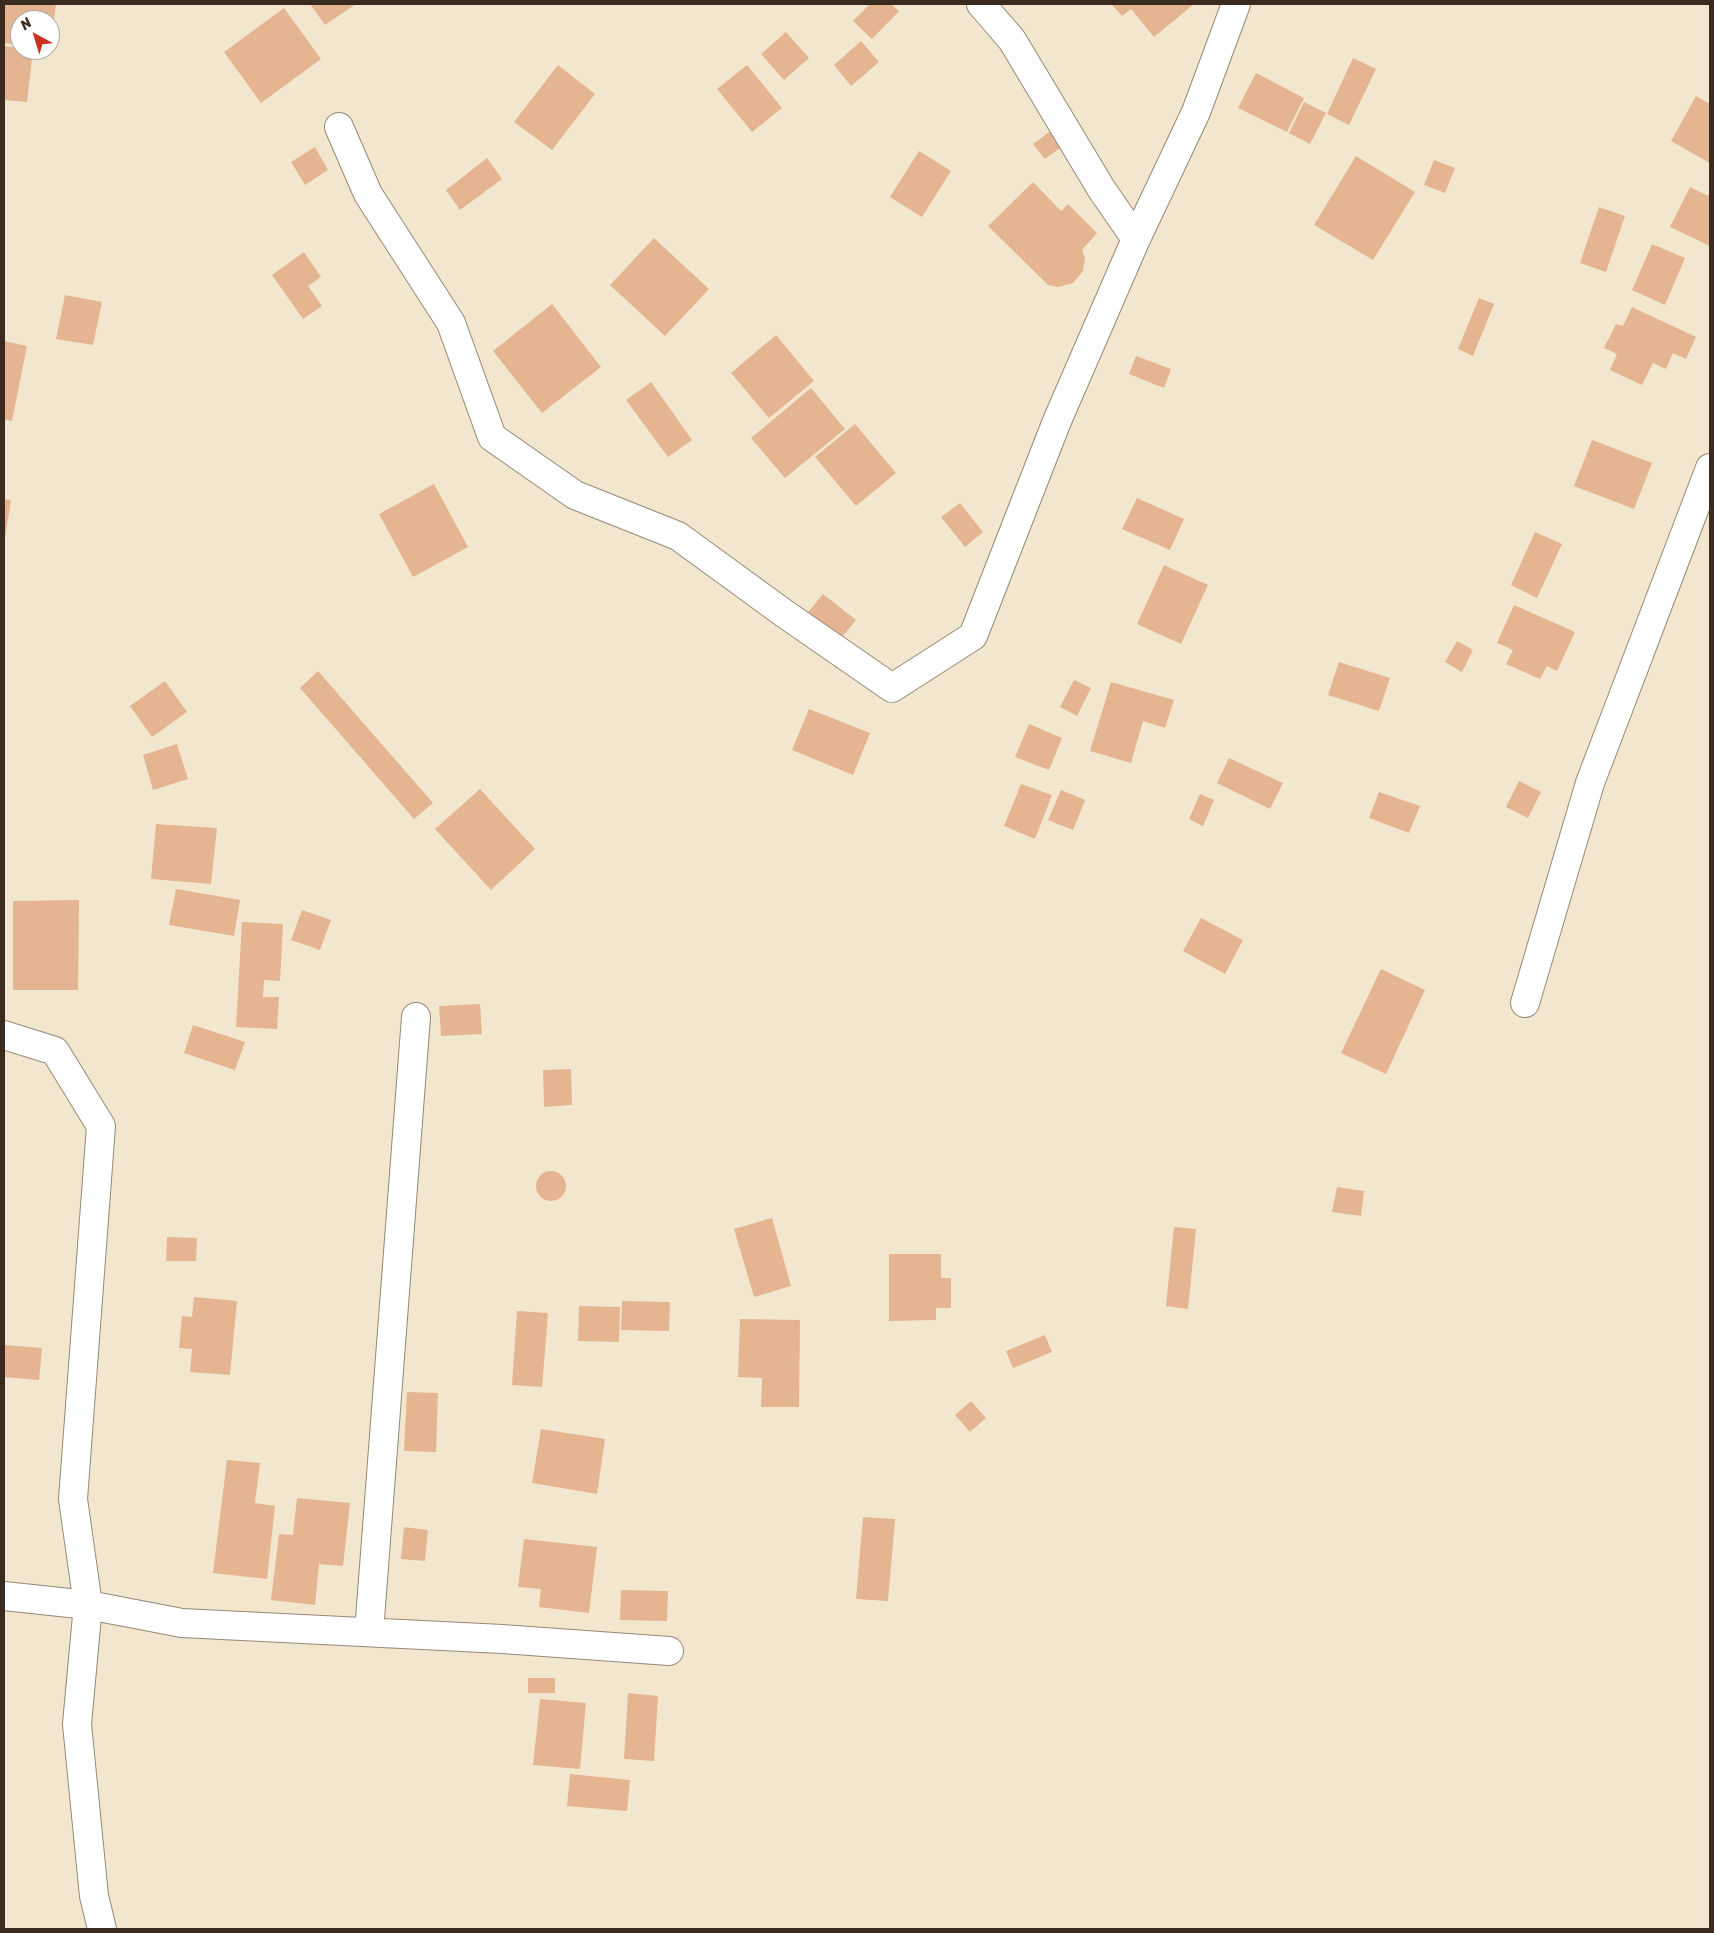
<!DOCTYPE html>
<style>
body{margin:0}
#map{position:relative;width:1714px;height:1933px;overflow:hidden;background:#f2e7ce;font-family:Sriracha,sans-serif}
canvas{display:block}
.frame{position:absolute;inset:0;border:5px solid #3b2a1e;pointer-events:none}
.north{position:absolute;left:10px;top:10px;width:50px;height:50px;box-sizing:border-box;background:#fff;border:1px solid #b1aaa5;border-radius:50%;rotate:321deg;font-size:14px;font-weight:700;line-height:20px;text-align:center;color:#3b2a1e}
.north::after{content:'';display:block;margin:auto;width:18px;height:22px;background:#c8321e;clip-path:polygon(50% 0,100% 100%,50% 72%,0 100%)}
</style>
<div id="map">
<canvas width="1714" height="1933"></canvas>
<div class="frame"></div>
<div class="north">N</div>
</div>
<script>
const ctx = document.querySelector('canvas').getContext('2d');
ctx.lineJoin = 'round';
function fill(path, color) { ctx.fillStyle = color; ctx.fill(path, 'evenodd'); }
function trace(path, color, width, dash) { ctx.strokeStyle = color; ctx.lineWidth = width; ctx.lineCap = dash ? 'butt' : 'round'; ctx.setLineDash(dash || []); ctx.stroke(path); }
fill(new Path2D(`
 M4,4H56L51,44L50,20H20V45L4,43Z
 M310,4H356L325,25Z
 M870,4H891L899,11L872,39L853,21Z
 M1111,4H1194L1154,37L1131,9L1122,16Z
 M284,8L321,59L261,103L224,52Z
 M786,32L809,58L784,80L761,54Z
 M861,41L879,62L851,86L834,65Z
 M4,46L20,48V50H33L27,102L4,100Z
 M1353,58L1376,69L1349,125L1327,114Z
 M558,65L595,94L552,150L514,122Z
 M747,65L782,108L752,132L717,89Z
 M1256,73L1304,98L1287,132L1238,108Z
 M1696,96L1710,104V163L1671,141Z
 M1304,102L1326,113L1310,144L1289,133Z
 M1052,130L1064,145L1045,159L1033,144Z
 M315,147L328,170L305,185L291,162Z
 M919,151L951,171L922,217L890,197Z
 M1356,156L1415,192L1373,260L1314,225Z
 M487,158L502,179L460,210L446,190Z
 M1434,160L1455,168L1445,193L1424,185Z
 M1033,182L1061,211L1068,204L1097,233L1082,250L1085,258L1083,271L1073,283L1058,287L1048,285L988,226Z
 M1690,187L1708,196L1710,191V246L1670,227Z
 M1599,207L1625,216L1606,272L1580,263Z
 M654,238L709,289L665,336L610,285Z
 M1652,244L1685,258L1665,305L1632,290Z
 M304,252L321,277L308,286L322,306L303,319L272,275Z
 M65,295L102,302L93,345L56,339Z
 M1479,298L1494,304L1473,356L1458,349Z
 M552,304L601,367L542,413L493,351Z
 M1632,307L1696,337L1686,359L1673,353L1666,369L1653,363L1642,385L1610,370L1617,354L1604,348L1616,324L1623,326Z
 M776,335L814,381L769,418L731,373Z
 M4,341L27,346L12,421L4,419Z
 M1136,356L1171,369L1164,388L1129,374Z
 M651,382L692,440L668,457L626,400Z
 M811,388L845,429L785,478L751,438Z
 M855,424L896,473L856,506L815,457Z
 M1592,440L1652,463L1634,509L1574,486Z
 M434,484L468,547L413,577L379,514Z
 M1137,498L1184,519L1170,550L1122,529Z
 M4,499L11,500L5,538H4Z
 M960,503L983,532L965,547L941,517Z
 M1535,532L1562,544L1537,598L1511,585Z
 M1164,565L1208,585L1181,644L1137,624Z
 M823,594L856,620L837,643L805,616Z
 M1514,605L1575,632L1557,671L1547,666L1540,679L1506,664L1513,650L1497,643Z
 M1457,641L1473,650L1462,672L1445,662Z
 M1339,662L1390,678L1379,711L1328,695Z
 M318,671L433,803L414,819L300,688Z
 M1074,680L1091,688L1077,716L1060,707Z
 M165,681L187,712L152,737L130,706Z
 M1111,682L1174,700L1165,728L1143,721L1131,763L1090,751Z
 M809,709L870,733L853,775L792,750Z
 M1029,724L1062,738L1049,770L1015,757Z
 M177,744L188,779L153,790L143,755Z
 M1229,758L1283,783L1270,809L1217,783Z
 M1519,781L1541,792L1528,818L1506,807Z
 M1021,784L1052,795L1035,839L1004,826Z
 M480,789L535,849L491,890L435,829Z
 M1061,790L1085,800L1073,830L1048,820Z
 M1379,792L1420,806L1409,833L1369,818Z
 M1200,794L1214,800L1203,826L1189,819Z
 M156,824L217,828L211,884L151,879Z
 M176,889L240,900L234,936L169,925Z
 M79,900L78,990H13V901Z
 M302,910L331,920L320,950L291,940Z
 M1201,918L1243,940L1225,974L1183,951Z
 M242,922L283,924L280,981L264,980L263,997H279L277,1029L236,1027Z
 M1381,969L1425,990L1386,1074L1341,1053Z
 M480,1004L482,1034L441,1036L439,1006Z
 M193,1025L245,1042L235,1070L184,1053Z
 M571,1069L572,1105L544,1107L543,1070Z
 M536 1186a15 15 0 1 1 30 0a15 15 0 1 1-30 0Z
 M1337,1187L1364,1191L1361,1216L1332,1212Z
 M772,1218L791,1286L754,1297L734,1229Z
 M1174,1227L1196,1229L1188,1309L1166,1306Z
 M167,1237L197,1238L196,1261H166Z
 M889,1254H941V1278H951V1308H936V1320L889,1321Z
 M194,1297L237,1301L230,1375L190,1372L192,1349L179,1348L182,1316L192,1317Z
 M622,1301L670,1302L669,1331L621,1330Z
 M579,1306L620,1307L619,1342L578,1341Z
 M517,1311L548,1313L542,1387L512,1385Z
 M740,1319L800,1320L799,1407H761L762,1378L738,1377Z
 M1045,1335L1052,1352L1013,1368L1006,1351Z
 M4,1345L42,1348L39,1380L4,1377Z
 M407,1392L438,1393L436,1452L404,1451Z
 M971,1401L986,1418L970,1432L955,1415Z
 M541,1429L605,1439L597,1494L532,1483Z
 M227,1460L260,1463L255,1503L275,1506L267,1579L213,1573Z
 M297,1498L350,1503L343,1566L319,1564L315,1605L271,1600L279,1534L293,1535Z
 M863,1517L895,1519L888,1601L856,1599Z
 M404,1527L428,1530L425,1561L401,1559Z
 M524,1539L597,1547L589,1613L539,1607L541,1589L518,1587Z
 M621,1590L668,1591L667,1621L620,1620Z
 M528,1678H555V1693H528Z
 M628,1693L658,1696L654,1761L624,1759Z
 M540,1699L586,1703L580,1769L533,1765Z
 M570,1774L630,1780L627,1811L567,1806Z`), '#e4b590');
const minor = new Path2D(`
 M981,4L1012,40L1102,190L1136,239
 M339,127L368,194L451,323L492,437L575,495L678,536L785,614L892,688L973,636L1057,421L1136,239L1196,112L1236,4
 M1525,1003L1590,783L1710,468
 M4,1035L55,1051L101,1126L73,1499L88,1605L182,1623L502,1639L669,1651
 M4,1596L88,1605L77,1724L94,1896L102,1929
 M369,1632L416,1017`);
trace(minor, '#968876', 30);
trace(minor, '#fff', 28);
</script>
